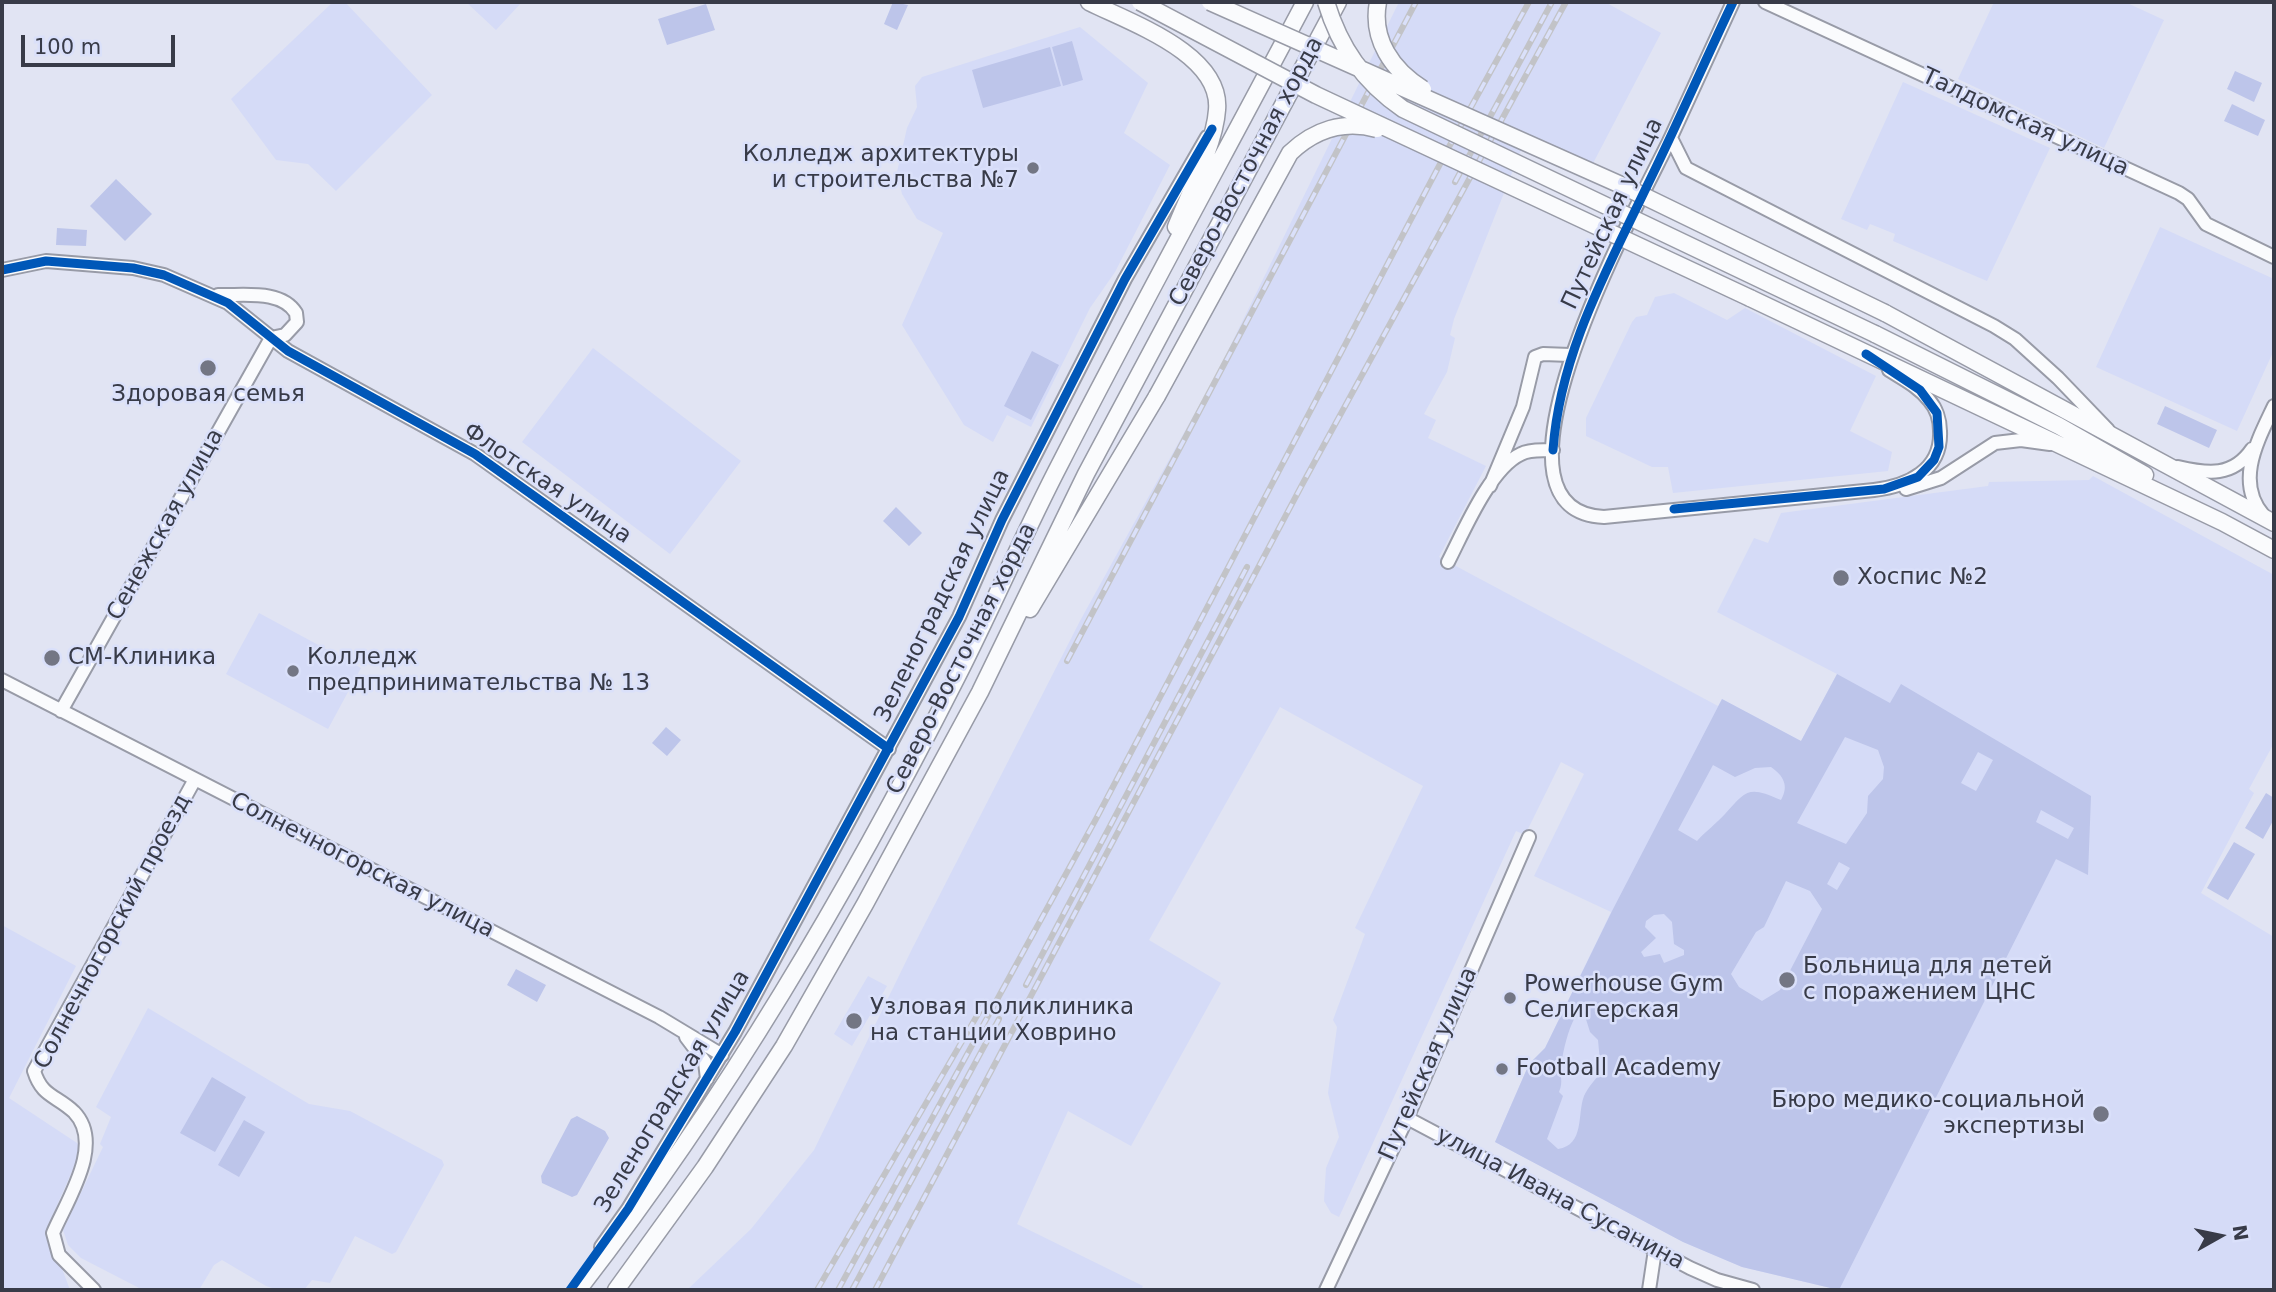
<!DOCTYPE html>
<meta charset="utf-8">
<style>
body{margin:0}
#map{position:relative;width:2276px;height:1292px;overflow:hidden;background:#e1e4f3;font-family:"DejaVu Sans",sans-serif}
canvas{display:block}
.frame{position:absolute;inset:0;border:4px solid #383b48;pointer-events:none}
.north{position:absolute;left:2185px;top:1201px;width:70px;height:70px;-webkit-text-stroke:5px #dae0fa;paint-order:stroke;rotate:81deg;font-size:19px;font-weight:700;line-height:28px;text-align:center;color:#383b48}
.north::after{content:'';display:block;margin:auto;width:24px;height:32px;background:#383b48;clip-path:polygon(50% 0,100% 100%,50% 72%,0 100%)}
.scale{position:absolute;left:21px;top:35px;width:154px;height:32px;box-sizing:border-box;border:4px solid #383b48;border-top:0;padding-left:9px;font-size:21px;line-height:24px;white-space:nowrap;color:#383b48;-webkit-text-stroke:5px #dae0fa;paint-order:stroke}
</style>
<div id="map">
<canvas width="2276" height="1292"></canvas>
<div class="frame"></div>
<div class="north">N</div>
<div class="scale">100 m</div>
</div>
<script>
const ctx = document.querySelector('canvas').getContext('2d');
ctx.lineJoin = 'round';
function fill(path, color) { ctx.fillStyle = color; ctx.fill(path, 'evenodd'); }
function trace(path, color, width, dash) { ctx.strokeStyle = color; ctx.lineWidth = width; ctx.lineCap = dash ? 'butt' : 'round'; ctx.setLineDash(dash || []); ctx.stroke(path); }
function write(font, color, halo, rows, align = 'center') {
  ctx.font = font + ' "DejaVu Sans",sans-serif'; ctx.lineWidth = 5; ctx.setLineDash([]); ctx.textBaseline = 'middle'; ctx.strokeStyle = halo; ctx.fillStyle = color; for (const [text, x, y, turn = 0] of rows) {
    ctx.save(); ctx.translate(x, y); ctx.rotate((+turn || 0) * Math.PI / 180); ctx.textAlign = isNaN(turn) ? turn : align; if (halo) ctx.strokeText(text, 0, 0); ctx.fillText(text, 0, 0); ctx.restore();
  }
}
fill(new Path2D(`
 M333,2H345L432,95L336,191L308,164L276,160L231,99Z
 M466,2H522L496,30Z
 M1399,2H1605L1661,33L1589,171L1525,140L1454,319L1450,335L1455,338L1447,372L1424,414L1436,420L1428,438L1486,466L1439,557L1718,706L1722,699L1801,741L1837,674L1717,612L1754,538L1768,543L1781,513L1988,486L1989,482L2089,480L2093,476L2274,575V743L2249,789L2254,793L2201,893L2274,937V1290H1839L1742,1267L1683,1242L1495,1142L1529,1064L1545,1048L1611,912L1534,876L1584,774L1561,762L1525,835L1516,831L1339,1217L1331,1213L1324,1201L1326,1168L1339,1137L1328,1093L1337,1027L1333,1020L1365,934L1355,928L1423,786L1280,707L1149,940L1221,983L1131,1146L1068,1111L1017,1224L1143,1286L1141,1290H687L751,1229L814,1150L913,947L1081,619L1217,373Z
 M1994,2H2125L2164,20L2104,148L1958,79Z
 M1080,27L1148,83L1124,133L1170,165L1115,272L1090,308L1031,427L1007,415L993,442L964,425L902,325L943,233L917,219L902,194L897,172L907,128L917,107L915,86L922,77Z
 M1903,82L2050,148L1987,281L1893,241L1895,234L1870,224L1867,230L1841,219Z
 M2160,227L2274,279V350L2237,431L2096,367Z
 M1674,293L1727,320L1745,308L1876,376L1850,431L1892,452L1888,471L1673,493L1668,467H1652L1586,436V418L1632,322L1636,317L1647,315L1655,297Z
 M593,348L741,461L670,554L522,442Z
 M259,613L361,668L328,729L226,674Z
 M2,925L76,966L9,1098L83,1147L47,1228L70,1290H2Z
 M868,976L887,986L852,1046L834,1034Z
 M148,1008L309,1104L350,1111L442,1160L444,1165L396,1252L392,1254L355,1236L330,1283L312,1280L304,1290H278L266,1286L222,1260L214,1265L199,1290H143L81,1258L68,1245L63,1230L103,1147L100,1144L111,1117L96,1107Z`), '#d5dbf7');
fill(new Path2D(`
 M893,2L908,5L897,30L884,24Z
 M706,4L715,30L667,45L658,19Z
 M1072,41L1083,80L1063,86L1052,47Z
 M1050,47L1061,86L983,108L972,70Z
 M2235,71L2262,83L2254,102L2227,89Z
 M2232,104L2265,120L2258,136L2224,121Z
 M116,179L152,214L125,241L90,206Z
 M57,228L87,230L86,246L56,245Z
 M1032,351L1059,365L1031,420L1004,406Z
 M2165,406L2217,430L2209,448L2157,424Z
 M896,507L922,533L909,546L883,521Z
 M1837,674L1890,703L1901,684L2091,796L2088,875L2056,859L1839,1290L1742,1267L1683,1242L1495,1142L1529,1064L1545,1048L1612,911L1722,699L1801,741ZM1845,737L1878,750L1884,767L1883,779L1868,796L1867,813L1846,844L1797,823ZM1978,752L1993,760L1976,791L1961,783ZM1713,765L1735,777L1755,768L1771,767C1784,776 1789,786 1781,800C1749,786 1747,789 1725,814C1717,823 1706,831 1697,841L1678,830ZM2041,810L2074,828L2068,839L2036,822ZM1839,862L1850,868L1837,890L1827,884ZM1786,881L1810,891L1822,909L1780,990L1762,1001L1739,987L1731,974L1756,932L1764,927ZM1664,914L1672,922L1674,944L1684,950V955L1664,963L1660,954L1644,957L1641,952L1656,938L1645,927L1646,921L1654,915ZM1585,1016L1590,1032L1598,1040L1601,1072C1596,1079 1588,1087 1584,1096C1577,1114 1585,1145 1558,1149L1547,1139L1563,1096L1559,1092C1564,1081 1559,1075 1561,1065C1564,1048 1567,1033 1575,1017Z
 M666,727L681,740L667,756L652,743Z
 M2266,793L2274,798V819L2263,839L2245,828Z
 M2234,842L2255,854L2228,900L2207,888Z
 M516,969L546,985L537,1002L507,985Z
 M212,1077L246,1097L215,1152L180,1133Z
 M577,1116L605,1131L609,1138L577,1195L572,1197L542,1183L541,1176L571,1119Z
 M244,1120L265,1132L239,1177L218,1165Z`), '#bdc5ea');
const minor = new Path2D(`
 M1733,2C1712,47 1692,92 1671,137C1645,193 1465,512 1604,517L1874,490C1908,486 1942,470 1940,431C1940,420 1936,408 1929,400C1919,387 1903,379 1889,370
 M1765,2L2179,193L2188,199L2206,224L2274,257
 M1671,138L1686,168L1994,326L2015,339L2058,378L2108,430
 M2,270L46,261L133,268L164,275L228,303L288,351L475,454L889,749
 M218,295C243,296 281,289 296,313L297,322L285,335L271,338
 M2178,467C2208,474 2233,477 2252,449
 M1490,486L1523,407L1535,357L1543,354L1570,355
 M1906,489L1941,478L1995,443L2021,440L2050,444
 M2264,516C2234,482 2258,440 2274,406
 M1448,562C1463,533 1490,468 1521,454C1530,449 1543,451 1553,450
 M2,680L659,1017L722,1055
 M61,711L271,338
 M686,1037L705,1062L707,1079
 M1407,1118L1690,1268L1717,1280L1753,1290
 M601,1247L628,1209L735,1032L959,617L1002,520L1125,279L1207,137
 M94,1290L59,1255L53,1233C67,1200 105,1144 74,1112C56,1095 42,1097 34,1071L194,781
 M1326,1290L1407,1118L1529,837
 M1649,1290L1655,1250`);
const major = new Path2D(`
 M1089,2C1131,23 1222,54 1217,110C1215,143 1189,195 1176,227
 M1750,298L2222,522L2274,550
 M1885,313L2274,523
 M1875,334L2059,426L2145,475
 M1030,609L1157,396
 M578,1290C726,1100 848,892 957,677C993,606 1024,533 1061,462C1140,308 1224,155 1305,2
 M616,1290L705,1167L784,1046L865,904L980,692L1086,474L1338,2`);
trace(minor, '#989ba7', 16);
trace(major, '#989ba7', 19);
trace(minor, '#fafbfd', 12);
trace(major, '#fafbfd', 16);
const rail = new Path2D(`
 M1455,182L1552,2
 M1067,661L1416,2
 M1026,985L1247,567
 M817,1290L985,1002
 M838,1290L1096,819L1450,145L1529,2
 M852,1290L999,1019
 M875,1290L1303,483L1566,2`);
trace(rail, '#c2c3c7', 6);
trace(rail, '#dae0fa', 3.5, [10]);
const majorBridge = new Path2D(`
 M1140,2L1316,95L1750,298
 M1210,2L1621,185L1885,313
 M1326,2C1340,48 1363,81 1403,109L1875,334
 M1378,2C1371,39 1392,70 1423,89
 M1157,396L1290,153C1314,130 1344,120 1377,129`);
trace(majorBridge, '#989ba7', 19, []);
trace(majorBridge, '#fafbfd', 16);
trace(new Path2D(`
 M2,270L46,261L133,268L164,275L228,303L288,351L475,454L889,749
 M1553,450C1560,354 1606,272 1647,186C1677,125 1704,63 1733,2
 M1674,509L1884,489L1918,477L1934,460L1939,447L1937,413L1920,390L1866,354
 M570,1290L628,1209L735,1032L959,617L1002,520L1125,279L1212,129`), '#0057b8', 9);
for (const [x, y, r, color] of [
 [1033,168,7,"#737684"],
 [208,368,9,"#737684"],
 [1841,578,9,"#737684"],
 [52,658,9,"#737684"],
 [293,671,7,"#737684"],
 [1787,980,9,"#737684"],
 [1510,998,7,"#737684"],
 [854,1021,9,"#737684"],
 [1502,1069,7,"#737684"],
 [2101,1114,9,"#737684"]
]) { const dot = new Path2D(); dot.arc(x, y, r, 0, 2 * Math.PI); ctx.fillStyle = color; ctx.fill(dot); trace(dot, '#dae0fa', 2.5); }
write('23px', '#383b48', '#dae0fa', [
 ["Талдомская улица",2025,123,25],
 ["Северо-Восточная хорда",1247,172,-62],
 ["Путейская улица",1613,214,-65],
 ["Флотская улица",547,484,34],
 ["Сенежская улица",166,525,-61],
 ["Зеленоградская улица",943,596,-64],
 ["Северо-Восточная хорда",962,659,-63],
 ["Солнечногорская улица",362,866,27],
 ["Солнечногорский проезд",113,932,-62],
 ["Путейская улица",1429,1064,-66],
 ["Зеленоградская улица",673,1092,-59],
 ["улица Ивана Сусанина",1560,1199,28]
]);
write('23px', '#383b48', '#dae0fa', [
 ["Колледж архитектуры",1019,155,"right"],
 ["и строительства №7",1019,181,"right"],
 ["Здоровая семья",208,395,"center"],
 ["Хоспис №2",1857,578],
 ["СМ-Клиника",68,658],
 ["Колледж",307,658],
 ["предпринимательства № 13",307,684],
 ["Больница для детей",1803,967],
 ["с поражением ЦНС",1803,993],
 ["Powerhouse Gym",1524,985],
 ["Селигерская",1524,1011],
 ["Узловая поликлиника",870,1008],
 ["на станции Ховрино",870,1034],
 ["Football Academy",1516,1069],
 ["Бюро медико-социальной",2085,1101,"right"],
 ["экспертизы",2085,1127,"right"]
], 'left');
</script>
